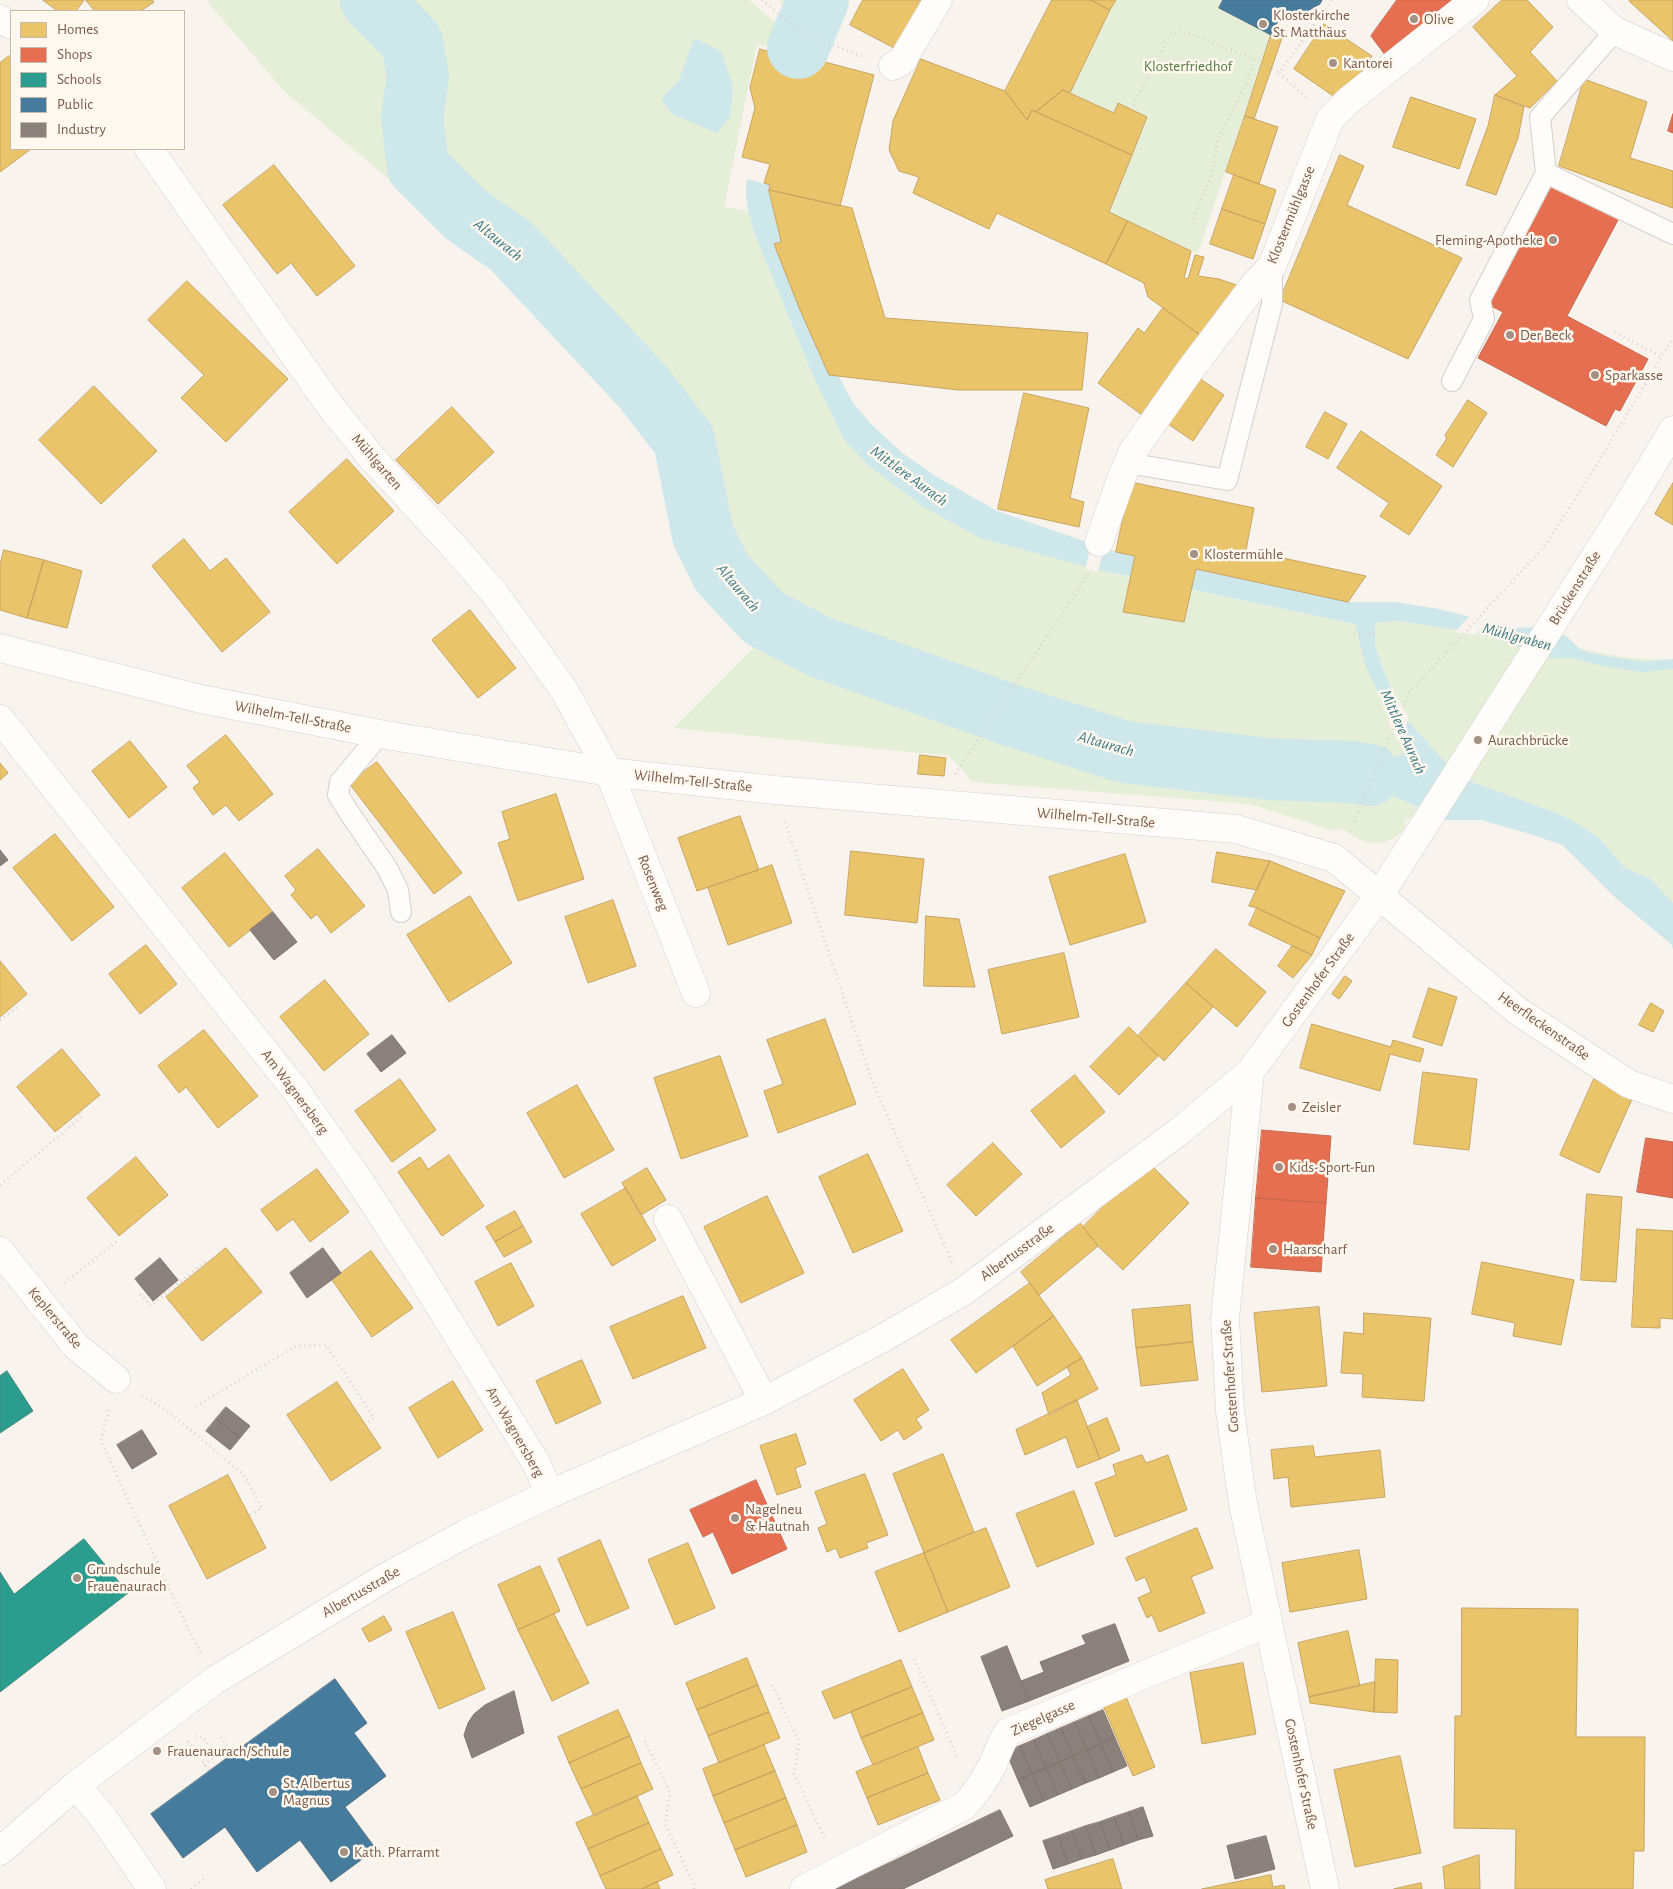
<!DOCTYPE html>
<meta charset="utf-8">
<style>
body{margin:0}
#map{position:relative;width:1673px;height:1889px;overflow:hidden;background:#f8f3ed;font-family:"Alegreya Sans",sans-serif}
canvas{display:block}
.legend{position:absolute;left:10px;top:10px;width:175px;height:140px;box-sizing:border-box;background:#fff8ef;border:1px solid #c9b9ad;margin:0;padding:6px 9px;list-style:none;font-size:15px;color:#795a4b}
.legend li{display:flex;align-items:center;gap:10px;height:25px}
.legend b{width:25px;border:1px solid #c9b9ad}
</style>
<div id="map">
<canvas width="1673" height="1889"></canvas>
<ul class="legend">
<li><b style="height:14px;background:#e9c46a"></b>Homes</li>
<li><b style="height:14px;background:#e76f51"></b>Shops</li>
<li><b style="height:14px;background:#2a9d8f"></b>Schools</li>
<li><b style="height:14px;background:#457b9d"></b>Public</li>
<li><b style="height:14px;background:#8a817c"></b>Industry</li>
</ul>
</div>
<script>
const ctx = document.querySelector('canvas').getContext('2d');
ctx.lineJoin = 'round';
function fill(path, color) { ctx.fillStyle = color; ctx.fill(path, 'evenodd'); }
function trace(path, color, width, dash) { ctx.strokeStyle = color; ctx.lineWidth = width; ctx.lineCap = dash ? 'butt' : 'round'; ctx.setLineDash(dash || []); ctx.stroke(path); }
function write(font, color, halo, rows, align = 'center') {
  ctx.font = font + ' "Alegreya Sans",sans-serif'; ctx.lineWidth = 5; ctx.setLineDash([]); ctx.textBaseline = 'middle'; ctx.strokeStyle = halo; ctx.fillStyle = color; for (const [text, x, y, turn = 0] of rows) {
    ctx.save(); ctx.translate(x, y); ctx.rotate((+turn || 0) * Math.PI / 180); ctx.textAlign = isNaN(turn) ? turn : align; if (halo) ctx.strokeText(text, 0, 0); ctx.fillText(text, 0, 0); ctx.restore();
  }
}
fill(new Path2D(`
 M206,0H749L789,34L786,50L757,44L724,207L748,211L755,235L813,376L844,441L1099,570L1130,577L1123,612L1183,622L1192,590L1355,624L1389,718L1404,746V752L1398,757L1355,752L1280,784L1359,790L1391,795L1418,808L1410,819L1404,820L1406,826C1398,839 1381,846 1367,842C1358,840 1349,833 1342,829L1334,831L1250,804L972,782L957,764L948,756L674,728L764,637L704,582L689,555L665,443L530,298L284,91Z
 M779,0H804L796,16Z
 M1116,0H1223L1219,8L1271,35L1198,254L1109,212L1147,117L1118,103L1114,113L1070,93Z
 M1399,621L1478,633L1522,647L1579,654V648C1609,656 1641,661 1673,659V903L1651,879L1625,868L1601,840L1578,824L1562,815L1472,782L1448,765L1408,721L1397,702L1380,661L1375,645V623Z`), '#e5efd7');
fill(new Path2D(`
 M804,0H831L818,29L796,16Z
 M694,38L721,51L733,86L730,117L717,133L672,114L661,99L679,80Z
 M747,179L770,185L769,190L781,242L823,346L851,400L870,423L901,452L937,477L997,511L1116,552L1348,602H1395L1439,609L1514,628L1537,627L1566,636L1579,648L1578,658H1551L1478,633L1399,621L1375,623V645L1380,661L1397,702L1408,721L1448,765L1472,782L1562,815L1578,824L1601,840L1625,868L1651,879L1673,903V949L1671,944L1618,900L1562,845L1527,833L1481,820H1445L1391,795L1358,790L1280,784L1284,758L1355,752L1398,757L1404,752V746L1366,667L1355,624L1099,570L980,538L922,506L869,466L844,440L813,376L755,235C749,216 744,199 747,179Z`), '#cde7ea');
fill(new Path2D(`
 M1092,541L1106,546L1097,572L1085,569Z
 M1471,614L1491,619L1475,635L1455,632Z
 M1398,699L1409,718L1399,742L1388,723Z
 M1376,752L1394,754L1376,795L1359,793Z`), '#f8f3ed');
const homes = new Path2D(`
 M43,0H84L76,11H58Z
 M86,0H152L154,2L141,11H95Z
 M863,0H925L898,50L850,25Z
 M1052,0H1091L1110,10L1070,93L1063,90L1036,112L1032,110L1027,120L1005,91Z
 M1091,0H1116L1110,10Z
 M1502,0H1527L1553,27L1530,52L1557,81L1530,108L1495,95L1517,76L1473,27Z
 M1630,0H1673V41L1629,1Z
 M1324,24L1372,56L1342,102L1294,69Z
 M1271,35L1282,38L1254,119L1245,116Z
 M760,49L805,62L806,57L874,75L840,206L769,190L770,185L764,183L770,164L742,157L755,108L750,88Z
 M9,56L11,59V149H31L0,172V63Z
 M921,59L1005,91L1027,120L1032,110L1132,155L1109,212L1128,221L1106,264L997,213L989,229L913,193L919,177L899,171L889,150L893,121Z
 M1584,79L1647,102L1630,158L1673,171V208L1559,166Z
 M1063,90L1114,113L1118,103L1147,117L1132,155L1036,112Z
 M1495,95L1524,107L1518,138L1496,195L1466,185L1488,126Z
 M1411,97L1476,119L1459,169L1393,147Z
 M1245,116L1278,127L1259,184L1226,172Z
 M1340,155L1364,166L1347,205L1462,258L1408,359L1280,300Z
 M274,165L355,266L317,296L291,263L277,274L223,205Z
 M1234,175L1276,190L1265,224L1222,209Z
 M769,190L852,208L885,318L1088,333L1082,390H958L829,375L800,310L774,244L781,242Z
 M1222,209L1265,224L1253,259L1210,244Z
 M1128,221L1191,251L1184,278L1188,279L1195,255L1204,257L1198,276L1219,279L1242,287L1203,337L1148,297L1144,283L1106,264Z
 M187,281L288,379L226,442L181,398L204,375L148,320Z
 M1163,308L1203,337L1145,417L1098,383L1138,328L1144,333Z
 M1196,376L1224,395L1193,441L1165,422Z
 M94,386L157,451L101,504L39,440Z
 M1024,393L1089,408L1070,498L1084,502L1079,527L998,509Z
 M1468,400L1487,413L1453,467L1436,455L1447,438L1445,436Z
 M452,407L494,452L438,504L396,460Z
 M1325,412L1347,424L1328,459L1306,447Z
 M1361,431L1442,486L1409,535L1380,516L1389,503L1337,468Z
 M347,459L394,511L337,564L289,512Z
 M1131,482L1254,508L1246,550L1366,576L1348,602L1196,569L1184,622L1123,612L1135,556L1116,552Z
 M1673,483V525L1655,514Z
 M184,539L210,571L226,558L270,612L222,652L152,566Z
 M4,550L44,560L27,618L0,610V565Z
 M44,560L82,571L67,628L27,618Z
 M470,610L516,668L478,698L432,640Z
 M226,735L273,794L239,821L226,805L213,815L193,788L200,782L187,766Z
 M130,741L167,787L129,818L92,771Z
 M920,755L946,758L944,776L918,774Z
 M377,762L462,873L434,894L349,783Z
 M0,763L8,773L0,780Z
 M556,794L584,879L518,901L498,843L510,839L502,812Z
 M740,816L759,870L697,891L678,838Z
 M55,834L114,907L72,941L13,868Z
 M318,849L365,906L331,933L317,914L311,919L291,895L296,890L285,876Z
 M851,851L924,859L917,923L845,915Z
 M1217,852L1270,861L1257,890L1212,882Z
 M225,853L273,912L229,947L182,888Z
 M1125,854L1146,922L1070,945L1049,877Z
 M1270,861L1345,891L1320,938L1257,908L1249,906Z
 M772,865L792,923L728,945L708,888Z
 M470,896L512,963L449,1002L407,935Z
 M613,900L636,966L588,983L565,917Z
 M1257,908L1320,938L1312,955L1249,925Z
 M926,916L959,919L975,987L924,986Z
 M146,945L177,984L140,1014L109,974Z
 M1292,946L1312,955L1293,978L1278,966Z
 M1216,949L1266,992L1237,1027L1186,983Z
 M1064,953L1079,1017L1002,1034L988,970Z
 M0,961L27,994L0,1017Z
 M1345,976L1352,981L1339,999L1332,994Z
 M325,980L369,1034L324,1071L280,1017Z
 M1186,983L1213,1007L1164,1061L1138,1036Z
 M1429,988L1457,997L1442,1046L1413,1037Z
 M1651,1003L1664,1011L1653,1032L1639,1025Z
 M825,1019L856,1104L778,1133L764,1091L783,1084L767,1040Z
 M1312,1024L1391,1047L1393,1040L1424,1049L1420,1062L1390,1054L1380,1091L1300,1068Z
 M1129,1027L1158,1056L1119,1095L1090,1067Z
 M204,1030L258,1096L218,1128L186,1087L179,1093L158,1066Z
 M62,1049L100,1095L55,1132L17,1087Z
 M720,1056L748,1136L681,1159L654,1078Z
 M1423,1072L1477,1079L1469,1150L1414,1144Z
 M1075,1075L1105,1112L1061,1148L1031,1111Z
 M400,1079L436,1130L392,1162L355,1111Z
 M1594,1079L1633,1097L1599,1173L1560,1155Z
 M577,1085L614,1150L564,1178L527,1113Z
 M993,1143L1022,1174L976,1216L947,1185Z
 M868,1154L903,1231L853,1253L819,1177Z
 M449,1155L484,1206L442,1236L398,1172L420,1157L428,1169Z
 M136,1157L168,1195L119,1236L87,1198Z
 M1148,1162L1189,1203L1123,1270L1098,1246L1083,1227Z
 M647,1168L666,1200L641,1215L622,1183Z
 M317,1169L349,1212L310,1242L293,1219L277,1231L261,1210Z
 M626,1188L656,1240L612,1266L581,1214Z
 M1587,1194L1622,1197L1616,1282L1581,1280Z
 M767,1196L804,1273L741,1303L704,1227Z
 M515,1211L523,1226L495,1242L486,1227Z
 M1080,1223L1098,1246L1039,1295L1021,1272Z
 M523,1226L532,1242L504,1257L495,1242Z
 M1637,1229L1673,1231V1319L1660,1318V1328L1632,1327Z
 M226,1248L262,1292L202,1341L166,1297Z
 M371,1251L413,1308L372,1337L332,1280Z
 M1482,1262L1574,1280L1561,1345L1513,1336L1515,1323L1472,1314Z
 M511,1263L534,1306L498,1326L475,1282Z
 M1030,1283L1054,1316L976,1373L951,1340Z
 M683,1296L706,1348L633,1379L610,1327Z
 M1190,1305L1193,1342L1136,1348L1132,1310Z
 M1319,1307L1327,1386L1262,1392L1254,1313Z
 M1364,1313L1431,1318L1424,1401L1362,1397L1363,1374L1341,1373L1344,1332L1363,1334Z
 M1054,1316L1082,1358L1037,1386L1013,1346Z
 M1193,1342L1198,1380L1141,1386L1136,1348Z
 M1082,1358L1098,1389L1049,1415L1042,1393L1071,1375L1067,1367Z
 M582,1360L601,1403L556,1424L536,1381Z
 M903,1369L929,1410L916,1419L922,1428L904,1440L898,1430L881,1441L854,1400Z
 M453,1381L483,1430L438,1458L409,1408Z
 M337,1382L381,1448L331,1481L287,1415Z
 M1077,1400L1100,1459L1077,1468L1066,1437L1025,1455L1016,1430Z
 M1107,1418L1120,1450L1100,1459L1087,1427Z
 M796,1434L806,1464L795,1468L801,1487L777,1495L760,1446Z
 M1313,1446L1315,1457L1380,1450L1385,1497L1291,1507L1288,1477L1274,1479L1271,1450Z
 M943,1454L974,1532L924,1553L893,1474Z
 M1142,1455L1146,1463L1168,1455L1187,1510L1115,1537L1095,1483L1116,1475L1113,1465Z
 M865,1474L888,1535L866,1543L868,1548L840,1558L836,1548L827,1552L818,1528L827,1524L815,1492Z
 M228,1475L266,1548L207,1579L169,1506Z
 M1074,1491L1094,1544L1037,1567L1016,1514Z
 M986,1528L1010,1587L948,1612L924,1553Z
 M1197,1528L1213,1568L1191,1577L1205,1613L1159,1632L1152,1615L1147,1618L1138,1598L1151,1592L1145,1577L1136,1581L1126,1558Z
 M600,1540L629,1608L587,1626L558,1559Z
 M688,1543L715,1608L675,1625L648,1560Z
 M1359,1550L1367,1599L1290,1612L1282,1563Z
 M924,1553L948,1612L899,1632L875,1572Z
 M540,1566L560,1611L518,1630L498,1585Z
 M1462,1608L1578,1609L1576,1737H1645L1644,1851H1634L1633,1889H1515L1516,1829L1454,1828L1455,1716H1461Z
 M453,1612L485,1689L439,1709L406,1632Z
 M554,1614L589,1683L552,1701L518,1630Z
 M384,1616L392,1630L369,1642L362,1629Z
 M1348,1631L1360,1686L1309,1697L1298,1643Z
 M747,1658L758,1685L697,1710L686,1683Z
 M1376,1659L1398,1660L1397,1713L1374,1712Z
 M901,1660L912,1687L834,1719L822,1692Z
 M1243,1663L1256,1734L1202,1744L1190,1673Z
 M1375,1682L1374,1712L1310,1703L1309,1697Z
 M758,1685L769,1712L708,1736L697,1710Z
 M912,1687L923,1713L861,1738L851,1712Z
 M1124,1692L1155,1767L1133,1776L1101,1701Z
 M618,1710L630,1736L569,1763L558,1737Z
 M769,1712L780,1738L719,1763L708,1736Z
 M923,1713L934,1740L873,1765L861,1738Z
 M630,1736L641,1763L581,1789L569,1763Z
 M764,1745L775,1771L713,1796L703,1769Z
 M918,1747L928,1773L867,1798L856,1772Z
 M1400,1756L1421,1853L1355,1867L1334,1770Z
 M641,1763L653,1789L594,1816L581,1789Z
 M775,1771L786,1798L724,1823L713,1796Z
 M928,1773L940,1800L878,1825L867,1798Z
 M637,1796L649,1823L588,1849L576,1823Z
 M786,1798L797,1825L735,1850L724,1823Z
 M649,1823L661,1849L600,1876L588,1849Z
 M797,1825L807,1852L746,1877L735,1850Z
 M661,1849L673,1875L642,1889H606L600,1876Z
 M1479,1855L1480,1889H1445L1443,1867Z
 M1113,1859L1122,1889H1048L1045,1880Z
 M1271,1875L1273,1887L1284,1885L1285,1889H1202Z
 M657,1882L660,1889H642Z
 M1421,1883L1422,1889H1394Z`);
fill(homes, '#e9c46a');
trace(homes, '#c7a461', 1);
const shops = new Path2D(`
 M1397,0H1464L1392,64L1371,36Z
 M1673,114V133L1668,131Z
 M1554,183L1619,218L1567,316L1648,359L1620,411L1615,409L1606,426L1478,358L1503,312L1489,305Z
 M1262,1130L1331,1136L1326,1203L1256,1198Z
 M1646,1138L1673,1142V1198L1637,1192Z
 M1256,1198L1326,1203L1321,1272L1251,1267Z
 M756,1480L787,1549L732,1574L713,1532L703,1537L690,1510Z`);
fill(shops, '#e76f51');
trace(shops, '#c6694f', 1);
const schools = new Path2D(`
 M7,1371L33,1411L0,1433V1376Z
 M84,1539L128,1593L0,1692V1572L14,1594Z`);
fill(schools, '#2a9d8f');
trace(schools, '#42897b', 1);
const public = new Path2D(`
 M1223,0H1322L1320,4L1302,14L1283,11L1271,35L1219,8Z
 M335,1679L367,1723L354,1733L386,1776L345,1807L376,1849L331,1882L300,1840L257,1872L225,1827L183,1858L151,1814Z`);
fill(public, '#457b9d');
trace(public, '#557184', 1);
const industry = new Path2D(`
 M0,850L8,860L0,866Z
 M273,912L297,942L274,960L250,930Z
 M392,1035L406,1053L381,1072L367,1054Z
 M323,1248L341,1273L307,1298L290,1273Z
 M160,1258L178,1280L153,1301L135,1279Z
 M226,1407L250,1426L240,1438L216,1419Z
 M216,1419L240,1438L230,1450L206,1431Z
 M142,1430L157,1454L132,1469L117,1445Z
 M1115,1624L1129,1661L1029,1701L1021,1681L1044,1672L1040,1662L1086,1644L1082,1636Z
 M1007,1646L1029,1701L1002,1711L981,1657Z
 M514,1691L524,1733L472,1758L464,1735L468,1723L474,1714L485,1705Z
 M1103,1710L1115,1738L1101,1744L1089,1716Z
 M1089,1716L1101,1744L1087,1750L1075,1722Z
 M1075,1722L1087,1750L1073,1756L1061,1728Z
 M1061,1728L1073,1756L1060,1762L1047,1734Z
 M1047,1734L1060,1762L1046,1768L1034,1740Z
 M1115,1738L1127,1766L1113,1772L1101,1744Z
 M1034,1740L1046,1768L1032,1774L1020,1746Z
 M1101,1744L1113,1772L1099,1778L1087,1750Z
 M1020,1746L1032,1774L1018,1780L1006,1752Z
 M1087,1750L1099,1778L1086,1783L1073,1756Z
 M1073,1756L1086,1783L1072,1789L1060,1762Z
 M1060,1762L1072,1789L1058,1795L1046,1768Z
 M1046,1768L1058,1795L1044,1801L1032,1774Z
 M1032,1774L1044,1801L1030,1807L1018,1780Z
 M1143,1807L1153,1836L1138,1840L1129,1812Z
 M1000,1810L1013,1836L903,1889H835Z
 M1129,1812L1138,1840L1124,1845L1114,1817Z
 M1114,1817L1124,1845L1110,1850L1100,1822Z
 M1100,1822L1110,1850L1096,1855L1086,1826Z
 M1086,1826L1096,1855L1082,1859L1072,1831Z
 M1072,1831L1082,1859L1068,1864L1058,1836Z
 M1058,1836L1068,1864L1053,1869L1043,1841Z
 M1266,1836L1275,1869L1235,1879L1227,1846Z`);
fill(industry, '#8a817c');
trace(industry, '#85756d', 1);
trace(new Path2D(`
 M1565,651L1604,661L1643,667L1673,664`), '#cde7ea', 10);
trace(new Path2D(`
 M371,0L412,42L418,77L412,117L418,167L465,214L511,246L643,387L684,440L703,535L722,573L764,618L820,647L1013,716L1125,752L1268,769L1352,772L1370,775
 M798,48L818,0`), '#cde7ea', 62);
const service = new Path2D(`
 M1546,173L1673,234
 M1452,381L1484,319L1480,300L1546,173L1540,117L1615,31
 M1128,463L1227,480L1272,304V266
 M380,734L340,782L338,795L350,814L387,868L398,890L401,912`);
const minor = new Path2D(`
 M1581,0L1615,31L1673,57
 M0,19L11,25
 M893,66L902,61L938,0
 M149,149L328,403L372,458L457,550L495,594L564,690L609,772L696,993
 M1099,542L1123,474L1133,451L1190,370L1255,284L1272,266L1330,119L1349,100L1475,0
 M0,648L201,699L380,734L609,772L775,790L1236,829L1334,858L1519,1012L1629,1084L1673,1099
 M0,719L294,1088L359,1180L421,1276L536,1463L550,1494
 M668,1219L764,1401
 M0,1251L76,1346L116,1379
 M76,1785L104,1819L152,1889
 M0,1851L76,1785L215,1680L386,1577L467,1533L550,1494L764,1401L883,1338L964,1291L1181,1130L1250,1072
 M804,1889L964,1806C976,1793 985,1780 993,1764C998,1752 1001,1742 1008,1732L1268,1623
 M1325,1889L1243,1504L1230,1411L1225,1318L1250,1072L1379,896L1633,497L1673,430`);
trace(service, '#d6cfc8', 22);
trace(minor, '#d6cfc8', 29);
trace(new Path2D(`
 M762,0L792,25L815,38L864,57
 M1272,69L1279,73
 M1306,97L1279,73L1332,0
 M1133,105L1171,33L1183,31L1254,59L1262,63
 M1192,223L1210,178L1216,154L1217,141L1246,84L1254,59
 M1615,332L1661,357
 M1354,634H1376
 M955,774L1091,571
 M785,822L872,1081L952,1262
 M1350,831L1409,693L1544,547L1581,490L1673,338
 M0,1020L20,1005
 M0,1185L82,1117L78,1112
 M65,1283L117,1241
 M140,1294L151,1306L208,1259
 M142,1395L170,1413L244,1475L262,1508L249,1515
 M196,1406L296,1346L326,1345L374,1418L366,1424
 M109,1410L101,1441L187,1627L201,1653
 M914,1659L958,1759
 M772,1685L799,1741L794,1774L826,1841
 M195,1736L203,1737L217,1755
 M188,1741L209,1771
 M645,1741L670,1793L665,1824L694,1885V1889
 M204,1765L227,1747L220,1735
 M191,1889L205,1878`), '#dbd3ce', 3, [1, 4]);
trace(service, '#fefdfc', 20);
trace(minor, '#fefdfc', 28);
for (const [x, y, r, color] of [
 [1414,19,5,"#a59084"],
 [1263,24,5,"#a59084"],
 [1333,63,5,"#a59084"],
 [1553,240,5,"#a59084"],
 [1510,335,5,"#a59084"],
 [1595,375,5,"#a59084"],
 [1194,554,5,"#a59084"],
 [1478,740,5,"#a59084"],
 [1292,1107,5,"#a59084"],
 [1279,1167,5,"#a59084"],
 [1273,1249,5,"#a59084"],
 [735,1518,5,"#a59084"],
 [77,1578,5,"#a59084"],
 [157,1751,5,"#a59084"],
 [273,1792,5,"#a59084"],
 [344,1852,5,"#a59084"]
]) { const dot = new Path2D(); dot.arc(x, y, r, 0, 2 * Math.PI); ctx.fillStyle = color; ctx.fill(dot); trace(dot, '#fff8ef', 2); }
write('15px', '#795a4b', '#fff8ef', [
 ["Klosterkirche",1273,15],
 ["St. Matthäus",1273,32],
 ["Olive",1424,19],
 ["Kantorei",1343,63],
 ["Fleming-Apotheke",1543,240,"right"],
 ["Der Beck",1520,335],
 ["Sparkasse",1605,375],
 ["Klostermühle",1204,554],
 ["Aurachbrücke",1488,740],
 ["Zeisler",1302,1107],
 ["Kids-Sport-Fun",1289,1167],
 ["Haarscharf",1283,1249],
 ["Nagelneu",745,1509],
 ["& Hautnah",745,1526],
 ["Grundschule",87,1569],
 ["Frauenaurach",87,1586],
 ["Frauenaurach/Schule",167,1751],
 ["St. Albertus",283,1783],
 ["Magnus",283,1800],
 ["Kath. Pfarramt",354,1852]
], 'left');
write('15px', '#52793f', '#fff8ef', [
 ["Klosterfriedhof",1188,66]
]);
write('15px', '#795a4b', '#fff8ef', [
 ["Klostermühlgasse",1291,215,-68],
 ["Mühlgarten",377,462,49],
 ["Brückenstraße",1575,588,-58],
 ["Wilhelm-Tell-Straße",293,717,11],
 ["Wilhelm-Tell-Straße",693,781,6],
 ["Wilhelm-Tell-Straße",1096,818,5],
 ["Rosenweg",653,883,68],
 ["Gostenhofer Straße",1318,980,-54],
 ["Heerfleckenstraße",1544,1026,35],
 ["Am Wagnersberg",295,1092,53],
 ["Albertusstraße",1017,1252,-36],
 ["Keplerstraße",55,1318,50],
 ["Gostenhofer Straße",1230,1376,-94],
 ["Am Wagnersberg",515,1432,60],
 ["Albertusstraße",361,1592,-30],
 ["Ziegelgasse",1043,1718,-24],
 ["Gostenhofer Straße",1301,1774,78]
]);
write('italic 16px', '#407b85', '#fff8ef', [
 ["Altaurach",498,240,39],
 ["Mittlere Aurach",909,476,36],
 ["Altaurach",738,588,50],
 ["Mühlgraben",1517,637,15],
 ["Mittlere Aurach",1403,732,66],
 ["Altaurach",1106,744,16]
]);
</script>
